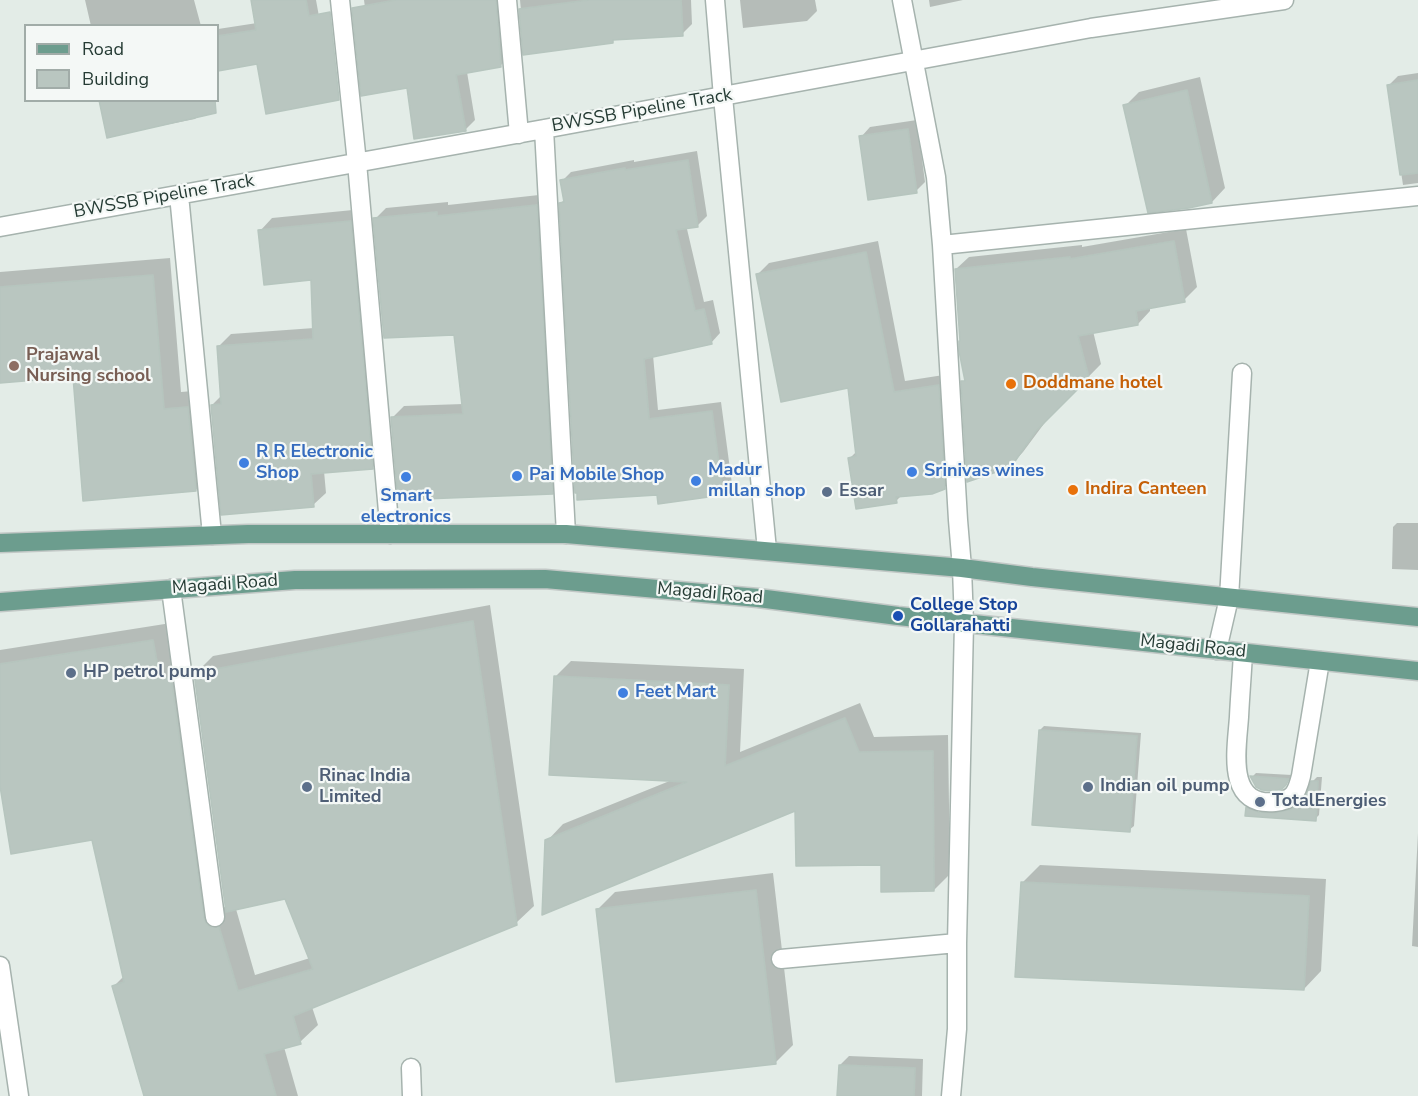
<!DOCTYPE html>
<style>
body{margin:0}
#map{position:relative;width:1418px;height:1096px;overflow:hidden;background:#e3ece7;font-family:"Nunito Sans",sans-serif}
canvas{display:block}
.legend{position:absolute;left:24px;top:24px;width:195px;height:78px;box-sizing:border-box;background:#f4f8f6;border:2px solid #a1aca8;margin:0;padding:8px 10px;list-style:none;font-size:18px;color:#253b34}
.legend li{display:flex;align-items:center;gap:12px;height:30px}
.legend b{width:30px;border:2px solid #a1aca8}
</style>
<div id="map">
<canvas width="1418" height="1096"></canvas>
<ul class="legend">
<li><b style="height:8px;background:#6c9d8e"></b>Road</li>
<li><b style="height:16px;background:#b9c6c0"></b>Building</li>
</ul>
</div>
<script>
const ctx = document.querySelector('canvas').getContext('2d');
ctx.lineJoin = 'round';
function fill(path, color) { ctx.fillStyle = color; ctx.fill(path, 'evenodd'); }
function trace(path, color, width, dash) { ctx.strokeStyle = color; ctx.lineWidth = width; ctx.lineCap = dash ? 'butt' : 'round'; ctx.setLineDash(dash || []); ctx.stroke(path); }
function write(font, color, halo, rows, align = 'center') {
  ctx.font = font + ' "Nunito Sans",sans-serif'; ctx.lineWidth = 4.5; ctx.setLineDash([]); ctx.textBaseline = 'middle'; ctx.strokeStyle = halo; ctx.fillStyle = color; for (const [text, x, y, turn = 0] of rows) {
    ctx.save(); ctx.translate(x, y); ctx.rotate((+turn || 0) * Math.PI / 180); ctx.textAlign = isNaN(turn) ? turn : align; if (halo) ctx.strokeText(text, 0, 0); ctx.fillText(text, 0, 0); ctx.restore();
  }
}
fill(new Path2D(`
 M85,0H194L201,26H91Z
 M252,0H316L333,93L258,63L218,69V29L257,23Z
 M364,0H506L510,56L500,66L467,72L475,120L465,130L408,86L376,92Z
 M520,0H691L692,24L682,34L615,38L612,42L525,53Z
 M740,0H815L817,11L807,21L743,28Z
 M929,0H963L930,7Z
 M1418,73V183L1403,185L1388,86L1398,76Z
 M1200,77L1225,188L1212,202L1189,207L1125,106L1139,92Z
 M204,110L195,119L155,127Z
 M917,120L925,182L916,191L861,137L870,127Z
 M697,151L707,216L698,225L687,227V229L704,302L713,300L720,333L711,343L653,355L658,410L721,402L732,484L723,493L660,502L561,203L565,199L562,181L571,172L634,160V162Z
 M548,194L563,481L552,492L392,418L404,406L463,404L455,333L375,219L386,208L448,202V205Z
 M363,209L385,455L372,468L324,471L326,493L313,505L212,405L222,395L218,347L231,334L314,328L312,278L260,231L272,218Z
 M1186,229L1197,287L1184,300L1150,307V311L1138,324L1093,331L1101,364L1049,417L1023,452L1010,466L963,382L966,379L956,269L969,257L1082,245V247Z
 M878,241L905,381L950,374L956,476L944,488L902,495L896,501L850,458L857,451L850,386L757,275L769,263Z
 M170,258L181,392L205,390L213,472L196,490L75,375L0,381V272Z
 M1397,523H1418V570L1392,569L1393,527Z
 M490,605L534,906L516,923L312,1007L318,1025L300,1042L284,1047L298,1096H145L113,987L124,976L93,839L0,776V650L171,623L221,901L223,906L227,909L195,674L213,656ZM286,897L310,958L255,975L236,909Z
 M571,661L744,669L740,752L860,703L874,737L948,735L950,874L934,890L882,864L797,809L547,841L563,824L672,780L555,677Z
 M1044,726L1141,733L1134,826L1129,830L1040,730Z
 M1256,773L1292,775L1290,779L1281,788L1252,777Z
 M1317,777H1322L1319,815L1315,819L1246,815L1247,807L1251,803L1282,809L1296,806L1302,803L1313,781ZM1249,806L1264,813L1263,816L1249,810Z
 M1418,833V947L1412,946Z
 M1040,865L1326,879L1321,971L1304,989L1022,883Z
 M773,873L793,1045L776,1062L598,909L615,892Z
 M849,1056L923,1059L922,1096H839L840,1065Z`), '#0003');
const building = new Path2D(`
 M251,0H306L309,16L330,12L339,100L266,114L257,64L218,71V36L256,30Z
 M396,0H496L501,67L456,75L466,131L414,139L407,88L361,96L352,8Z
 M589,0H681L683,36L613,40V43L523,55L519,9Z
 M1418,80V173L1400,175L1387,85Z
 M1187,90L1212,203L1189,208L1148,213L1123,105Z
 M99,100H215L216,113L107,138Z
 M908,129L917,193L868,200L859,136Z
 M688,160L698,227L676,230L695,311L704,309L712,344L644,359L649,419L712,411L723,495L658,504L657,495L577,500V493H575L559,203L564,202L560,180L625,168V170Z
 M537,205L553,494L398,500L391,417L463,414L454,335L384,338L373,218L437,212V216Z
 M351,221L373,469L311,474L314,507L221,515L211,405L221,404L217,346L313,339L311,280L264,285L258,230Z
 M1174,241L1185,302L1136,311L1138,325L1078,336L1089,378L1036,431L1011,467L967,482L961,381H965L959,351V341H960L955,269L1070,257V259Z
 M866,252L894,392L939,385L945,489L932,494L896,497L897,503L856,509L848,458L856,456L848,388L781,402L756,274Z
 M153,275L164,409L188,407L196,491L83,501L73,377L0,383V287Z
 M473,621L517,925L293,1016L301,1044L264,1054L276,1096H144L112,986L124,982L92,840L11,854L0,786V664L153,640L160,679L171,677L204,918L206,923L210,927H219L238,991L313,969L285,899L226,912L194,673Z
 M554,676L729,685L725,766L845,718L859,752L933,751L934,891L881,892V865L796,866L795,811L542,915L545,840L687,782L549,775Z
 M1039,730L1137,736L1130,832L1032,825Z
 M1250,776L1289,779L1286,785L1282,789L1274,791L1262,790L1256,787Z
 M1311,781H1318L1316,821L1245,816L1246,807L1258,812L1274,813L1292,809L1298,805L1305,797Z
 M1021,882L1309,896L1304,990L1015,977Z
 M756,890L776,1064L616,1082L596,909Z
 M839,1065L915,1068L914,1096H837Z`);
fill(building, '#b9c6c0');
trace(building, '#b6c5be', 1.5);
const minor = new Path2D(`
 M340,0L357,163L390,534
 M507,0L519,134
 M715,0L723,97L767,550
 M902,0L936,177L942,245L958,520L962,568L964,623L957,943V1029L951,1096
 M544,129L566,534
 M179,195L212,535
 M0,227L544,129L1091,28L1284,0
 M942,245L1418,196
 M171,589L215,917
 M1217,650L1229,598L1242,373
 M1243,652C1242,674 1240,695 1239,717C1237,748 1225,807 1275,802C1294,800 1297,792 1301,776L1320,661
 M781,959L957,943
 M0,966L19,1096
 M411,1068L412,1096`);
const major = new Path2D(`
 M0,543L248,534H566L962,568L1032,577L1418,617
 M0,602L295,580L545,579L758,598L898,616L1418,671`);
trace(minor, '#a6b3ae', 21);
trace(major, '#c2c8c6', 21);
trace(minor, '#fff', 18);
trace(major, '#6c9d8e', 18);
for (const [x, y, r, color] of [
 [14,366,6,"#8d6e63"],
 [1011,384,6,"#e8710a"],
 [244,463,6,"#3f7fe0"],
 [912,472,6,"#3f7fe0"],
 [517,476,6,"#3f7fe0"],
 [406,477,6,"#3f7fe0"],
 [696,481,6,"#3f7fe0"],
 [1073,490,6,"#e8710a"],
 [827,492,6,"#5c6f8a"],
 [898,616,6,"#1a4fb4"],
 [71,673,6,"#5c6f8a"],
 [623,693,6,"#3f7fe0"],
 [307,787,6,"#5c6f8a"],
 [1088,787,6,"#5c6f8a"],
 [1260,802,6,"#5c6f8a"]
]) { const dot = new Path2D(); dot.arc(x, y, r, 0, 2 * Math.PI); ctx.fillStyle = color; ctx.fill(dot); trace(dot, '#f4f8f6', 2); }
write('18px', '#253b34', '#f4f8f6', [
 ["BWSSB Pipeline Track",642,111,-10],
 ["BWSSB Pipeline Track",164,197,-10],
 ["Magadi Road",225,585,-4],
 ["Magadi Road",710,594,5],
 ["Magadi Road",1193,647,6]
]);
write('bold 18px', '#785e54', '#f4f8f6', [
 ["Prajawal",26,356],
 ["Nursing school",26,377]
], 'left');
write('bold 18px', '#c56008', '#f4f8f6', [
 ["Doddmane hotel",1023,384],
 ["Indira Canteen",1085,490]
], 'left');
write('bold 18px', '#366cbe', '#f4f8f6', [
 ["R R Electronic",256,453],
 ["Shop",256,474],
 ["Madur",708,471],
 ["millan shop",708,492],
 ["Srinivas wines",924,472],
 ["Pai Mobile Shop",529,476],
 ["Smart",406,497,"center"],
 ["electronics",406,518,"center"],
 ["Feet Mart",635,693]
], 'left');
write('bold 18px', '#4e5e75', '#f4f8f6', [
 ["Essar",839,492],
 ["HP petrol pump",83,673],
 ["Rinac India",319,777],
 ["Limited",319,798],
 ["Indian oil pump",1100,787],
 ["TotalEnergies",1272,802]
], 'left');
write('bold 18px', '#164399', '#f4f8f6', [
 ["College Stop",910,606],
 ["Gollarahatti",910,627]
], 'left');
</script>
